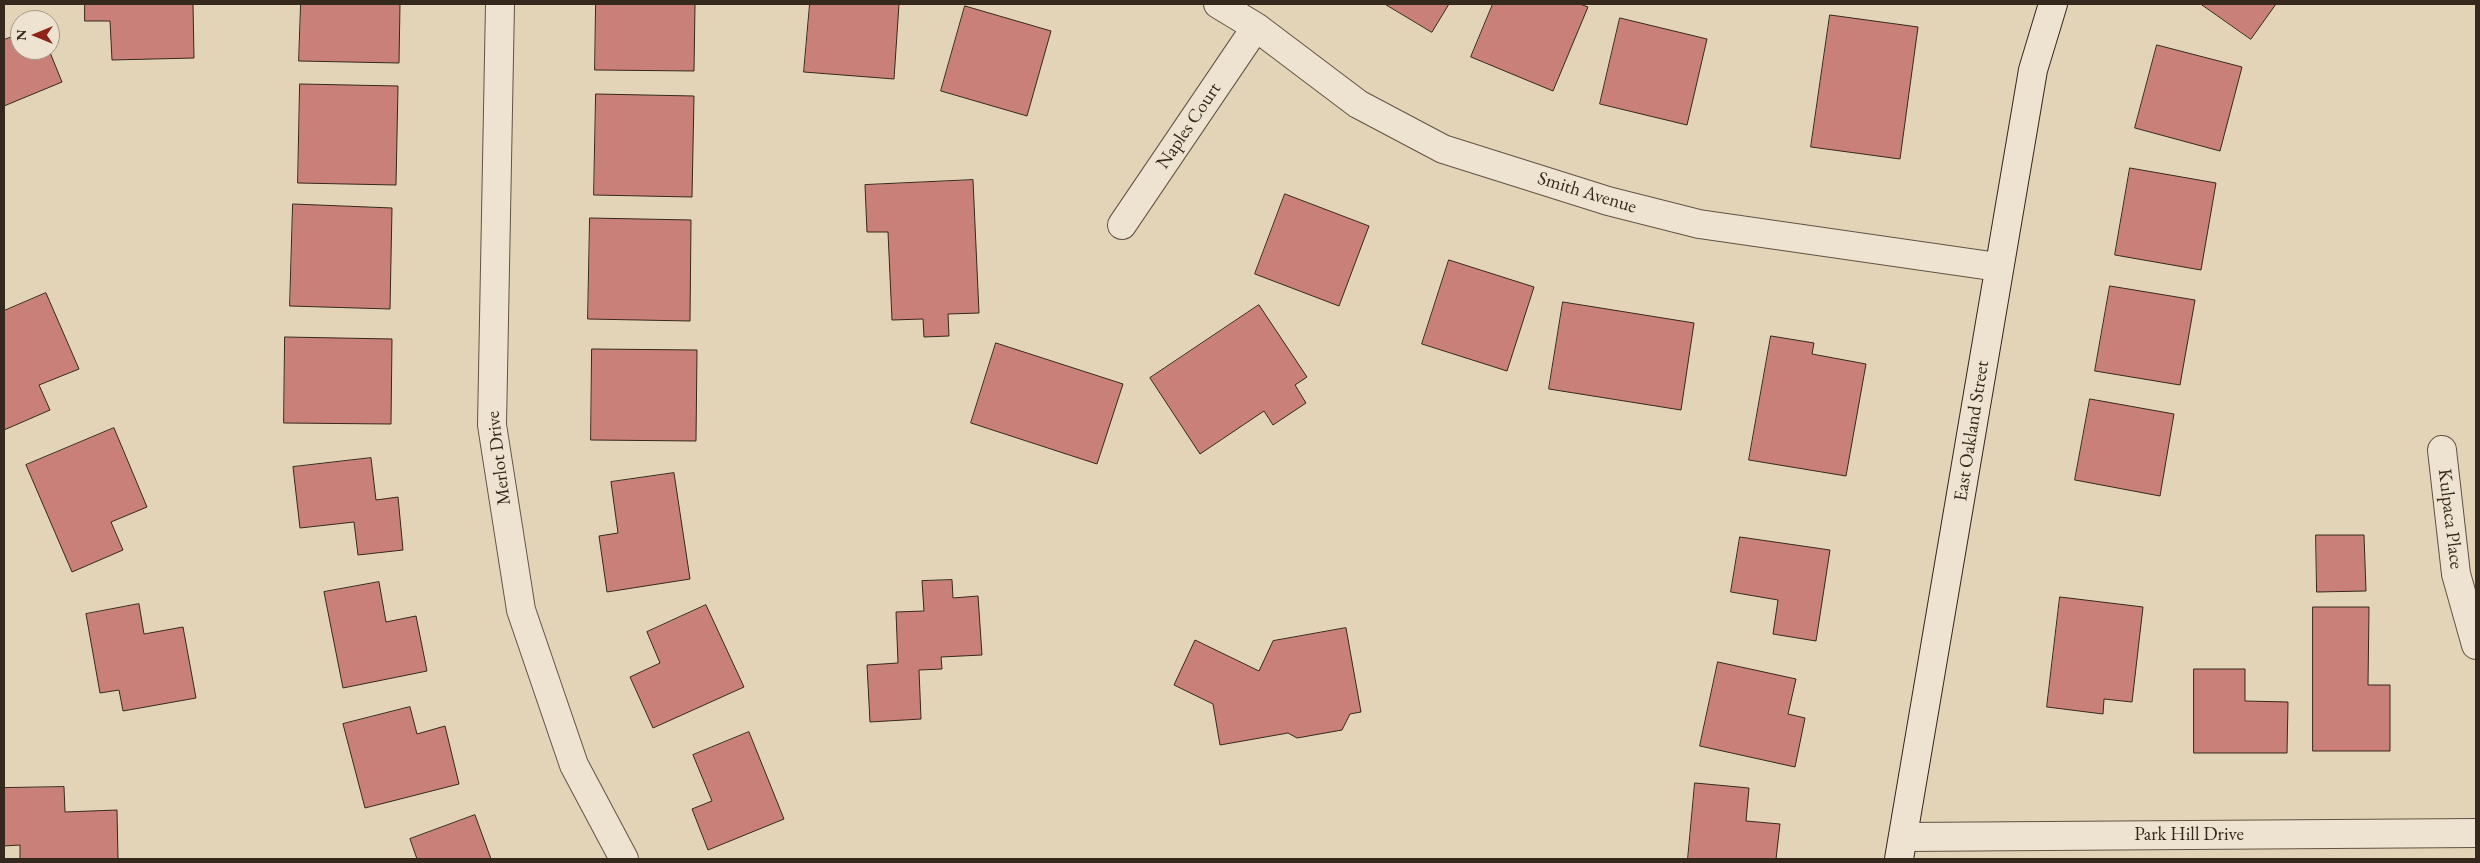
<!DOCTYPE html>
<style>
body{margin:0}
#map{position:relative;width:2480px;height:863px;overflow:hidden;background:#e4d4b7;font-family:"EB Garamond",serif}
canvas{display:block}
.frame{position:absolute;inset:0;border:5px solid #35281d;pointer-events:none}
.north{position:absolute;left:10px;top:10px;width:50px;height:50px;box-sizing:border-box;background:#ede3d0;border:1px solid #a39888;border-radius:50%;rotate:270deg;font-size:14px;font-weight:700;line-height:20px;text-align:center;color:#35281d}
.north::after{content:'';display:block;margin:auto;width:18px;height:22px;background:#8f2418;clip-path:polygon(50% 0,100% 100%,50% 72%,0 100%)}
</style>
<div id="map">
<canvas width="2480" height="863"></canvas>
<div class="frame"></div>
<div class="north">N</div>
</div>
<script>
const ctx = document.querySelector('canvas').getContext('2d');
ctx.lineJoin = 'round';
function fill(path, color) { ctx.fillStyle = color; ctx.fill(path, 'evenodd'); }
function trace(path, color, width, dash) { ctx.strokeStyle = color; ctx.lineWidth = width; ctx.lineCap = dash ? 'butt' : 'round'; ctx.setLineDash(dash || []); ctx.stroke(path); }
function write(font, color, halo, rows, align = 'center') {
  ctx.font = font + ' "EB Garamond",serif'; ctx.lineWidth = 4.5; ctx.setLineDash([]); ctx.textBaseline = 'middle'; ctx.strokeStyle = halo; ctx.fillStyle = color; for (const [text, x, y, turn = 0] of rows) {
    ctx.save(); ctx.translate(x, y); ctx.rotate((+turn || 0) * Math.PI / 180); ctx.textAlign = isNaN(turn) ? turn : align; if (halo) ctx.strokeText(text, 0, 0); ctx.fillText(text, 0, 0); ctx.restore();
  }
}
const building = new Path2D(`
 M85,4H193L194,58L112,60L110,21H85Z
 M301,4H400L399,63L299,61Z
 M596,4H695L694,71L595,70Z
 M810,4H899L894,79L804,72Z
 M1385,4H1449L1432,32Z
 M1493,4H1580L1588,7L1553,91L1471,57Z
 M2201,4H2276L2251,39Z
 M965,6L1051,31L1027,116L941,91Z
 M1830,15L1918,27L1900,159L1811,147Z
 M1620,18L1707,39L1687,125L1600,104Z
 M20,34V50H49L62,82L4,106V40Z
 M2157,45L2242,67L2220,151L2135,128Z
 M300,84L398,86L396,185L298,183Z
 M596,94L694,96L692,197L594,195Z
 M2130,168L2216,183L2201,270L2115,255Z
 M973,180L979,313L948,314L949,336L924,337L923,319L892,320L888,232H867L865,185Z
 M1285,194L1369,226L1339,306L1255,274Z
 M293,204L392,208L390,309L290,306Z
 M590,218L691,220L690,321L588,319Z
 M1449,260L1534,287L1507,371L1422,344Z
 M2110,286L2195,300L2180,385L2095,371Z
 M46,293L79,369L39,385L50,410L4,430V311Z
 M1563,302L1694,323L1681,410L1549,389Z
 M1259,305L1307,377L1295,385L1306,403L1273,425L1264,411L1200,454L1150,378Z
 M1771,336L1814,343L1812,354L1866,364L1846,476L1749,460Z
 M285,337L392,339L391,424L284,423Z
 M996,343L1123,384L1097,464L971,423Z
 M592,349L697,350L696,441L591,440Z
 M2090,399L2174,414L2160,496L2075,480Z
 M114,428L147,507L111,522L123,550L72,572L26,465Z
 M371,458L376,500L398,497L403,550L358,555L354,522L300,528L293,467Z
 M674,473L690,579L607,592L599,536L618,533L611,482Z
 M2316,535H2364L2366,591L2317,592Z
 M1740,537L1830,550L1816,641L1773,634L1778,600L1731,592Z
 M952,580L953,598L978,596L982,655L941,657L942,669L919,670L921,719L870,722L867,665L898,663L896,612L924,611L922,581Z
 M379,582L386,622L416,616L427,671L343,688L324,592Z
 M2060,597L2143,607L2132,702L2104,699L2103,714L2047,707Z
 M139,604L144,634L183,627L196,698L123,711L119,690L100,693L86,614Z
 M706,605L744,687L653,728L630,677L660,663L647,632Z
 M2313,607H2369L2368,685H2390V751H2313Z
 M1346,628L1361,712L1350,714L1342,730L1297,738L1288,733L1220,745L1213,704L1174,685L1195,640L1259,671L1273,641Z
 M1718,662L1796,679L1788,714L1805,718L1795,767L1700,746Z
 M2194,669H2245V701L2288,702L2287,753H2194Z
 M410,707L417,734L445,726L459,784L365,808L343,724Z
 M749,732L784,819L708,850L692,809L712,801L693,755Z
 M1695,783L1749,788L1746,821L1780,824L1776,859H1688Z
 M64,787L65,812L117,810L118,859H20V845L4,846V788Z
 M475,815L491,859H417L410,839Z`);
fill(building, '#c98078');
trace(building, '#35281d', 1);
const street = new Path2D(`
 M500,4L492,425L521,610L574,765L624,859
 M1218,4L1256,27L1358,104L1443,149L1608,201L1699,224L1998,267
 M1122,225L1256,27
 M2442,450L2456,574L2476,645
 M1903,837L2476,833`);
const secondary = new Path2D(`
 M1899,859L2033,70L2053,4`);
trace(street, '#615344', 30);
trace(secondary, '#35281d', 30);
trace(street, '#ede3d0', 28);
trace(secondary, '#ede3d0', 28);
write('19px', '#35281d', '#ede3d0', [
 ["Naples Court",1189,126,-56],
 ["Smith Avenue",1587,193,17],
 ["East Oakland Street",1972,431,-81],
 ["Merlot Drive",499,458,-97],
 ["Kulpaca Place",2450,519,83],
 ["Park Hill Drive",2189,835]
]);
</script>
